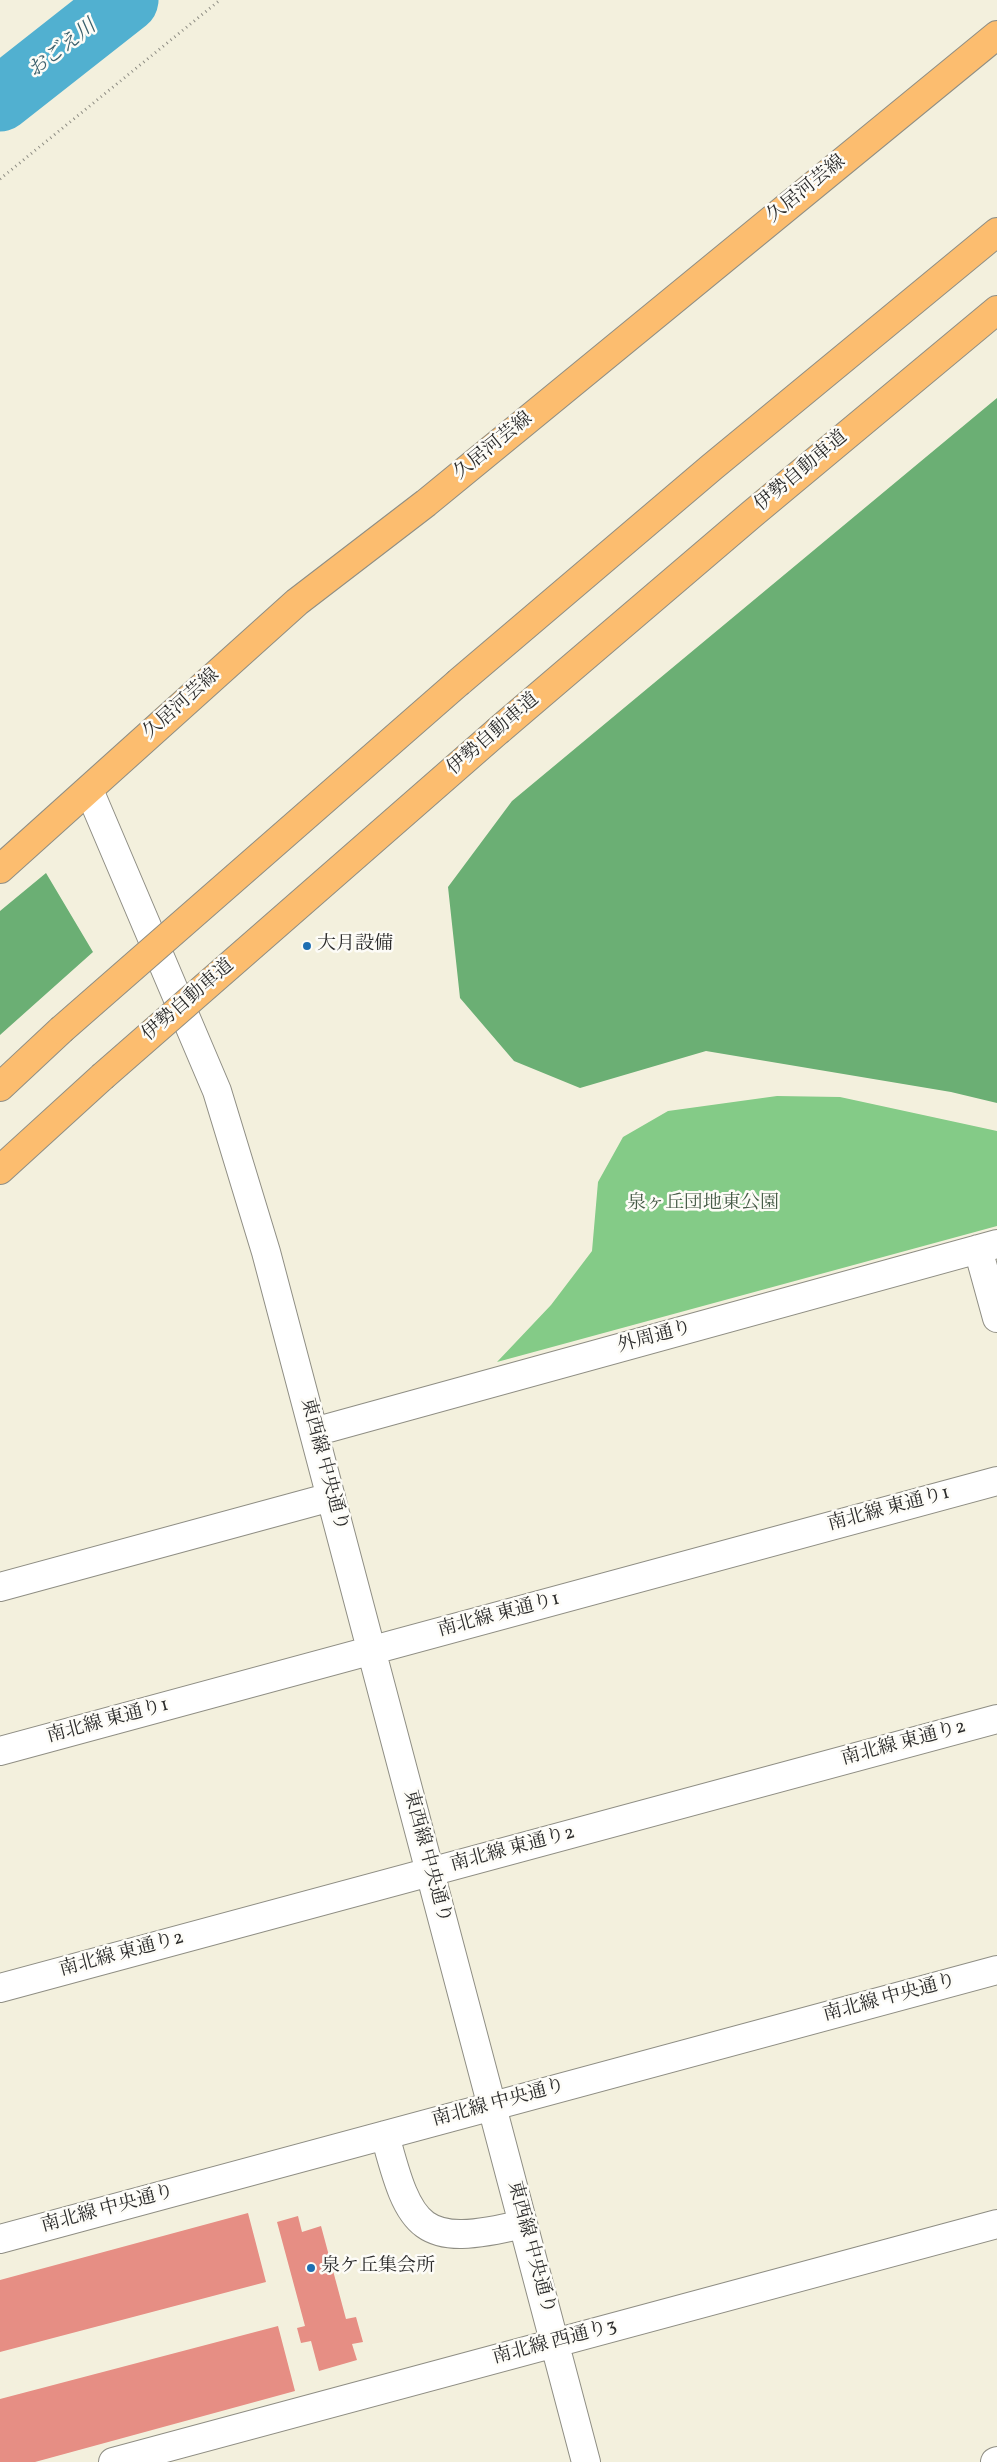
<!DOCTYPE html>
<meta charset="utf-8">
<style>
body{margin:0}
canvas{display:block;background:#f3f0dd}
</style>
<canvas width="997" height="2462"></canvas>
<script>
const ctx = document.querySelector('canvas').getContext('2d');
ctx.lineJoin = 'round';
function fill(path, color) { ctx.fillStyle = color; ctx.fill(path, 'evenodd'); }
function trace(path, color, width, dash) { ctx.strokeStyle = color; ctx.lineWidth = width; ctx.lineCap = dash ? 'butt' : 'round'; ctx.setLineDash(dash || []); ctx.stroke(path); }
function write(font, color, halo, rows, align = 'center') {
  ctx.font = font + ' Vollkorn,"Noto Serif JP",serif'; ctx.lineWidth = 5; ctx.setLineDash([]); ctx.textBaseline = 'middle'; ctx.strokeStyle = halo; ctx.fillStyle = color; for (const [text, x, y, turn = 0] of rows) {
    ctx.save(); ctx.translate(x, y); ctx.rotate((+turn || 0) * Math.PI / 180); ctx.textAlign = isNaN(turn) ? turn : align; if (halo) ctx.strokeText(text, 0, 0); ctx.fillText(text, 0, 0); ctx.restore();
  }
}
fill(new Path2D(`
 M777,1096L840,1097L997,1131V1226L497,1362L551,1305L592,1251L598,1182L623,1137L668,1111Z`), '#84cb87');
fill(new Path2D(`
 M997,398V1103L951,1092L706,1051L580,1088L514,1061L460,998L448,887L512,801Z
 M46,873L93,952L0,1035V911Z`), '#6baf74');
trace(new Path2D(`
 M0,99L126,0`), '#51b0d0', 65);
fill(new Path2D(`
 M248,2213L266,2282L0,2352V2280Z
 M298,2216L302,2232L321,2226L346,2319L356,2317L363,2342L352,2344L357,2360L319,2371L311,2341L301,2343L297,2328L305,2326L277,2222Z
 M278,2326L295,2391L35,2462H0V2399Z`), '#e68e84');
const minor = new Path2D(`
 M89,790L217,1091L266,1252L586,2462
 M978,1249L997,1318
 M314,1432L997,1244
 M0,1587L331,1497
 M0,1751L997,1481
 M0,1988L997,1719
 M385,2135C410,2230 421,2249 523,2224
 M0,2239L997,1970
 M113,2462L997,2224
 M995,2462L997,2461`);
const major = new Path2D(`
 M0,869L297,602L426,503L997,35`);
const highway = new Path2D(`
 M459,682L712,467L997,232
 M499,730L752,514L997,310
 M0,1087L61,1030
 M0,1170L102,1077`);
trace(minor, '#8f8e84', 30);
trace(major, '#8f8e84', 30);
trace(highway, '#8f8e84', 30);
trace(new Path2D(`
 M0,179L220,0`), '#8f8e84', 3, [1, 4]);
trace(minor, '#fff', 28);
trace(major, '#fcbd6f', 28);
trace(highway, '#fcbd6f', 28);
const highwayBridge = new Path2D(`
 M61,1030L459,682
 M102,1077L499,730`);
trace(highwayBridge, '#8f8e84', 30, []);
trace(highwayBridge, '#fcbd6f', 28);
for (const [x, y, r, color] of [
 [307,946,5,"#1f6fb2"],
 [311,2268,5,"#1f6fb2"]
]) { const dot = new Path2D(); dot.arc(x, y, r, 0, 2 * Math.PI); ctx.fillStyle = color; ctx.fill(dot); trace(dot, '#fdfcf7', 2); }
write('19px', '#2b2b2b', '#fdfcf7', [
 ["久居河芸線",807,190,-39],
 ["久居河芸線",494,447,-39],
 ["伊勢自動車道",802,472,-40],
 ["久居河芸線",182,705,-42],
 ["伊勢自動車道",494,735,-41],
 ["伊勢自動車道",189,1001,-41],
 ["外周通り",655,1338,-15],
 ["東西線 中央通り",323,1465,75],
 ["南北線 東通り1",889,1510,-15],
 ["南北線 東通り1",499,1616,-15],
 ["南北線 東通り1",108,1722,-15],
 ["南北線 東通り2",904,1744,-15],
 ["南北線 東通り2",513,1850,-15],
 ["東西線 中央通り",426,1857,75],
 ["南北線 東通り2",122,1955,-15],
 ["南北線 中央通り",890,1999,-15],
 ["南北線 中央通り",499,2104,-15],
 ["南北線 中央通り",108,2210,-15],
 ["東西線 中央通り",530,2248,75],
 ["南北線 西通り3",555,2343,-15]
]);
write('19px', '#2b2b2b', '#fdfcf7', [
 ["大月設備",317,946],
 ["泉ケ丘集会所",321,2268]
], 'left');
write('19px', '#465b47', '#fdfcf7', [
 ["泉ヶ丘団地東公園",703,1205]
]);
write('italic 20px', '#3a606d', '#fdfcf7', [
 ["おごえ川",63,50,-38]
]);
</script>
